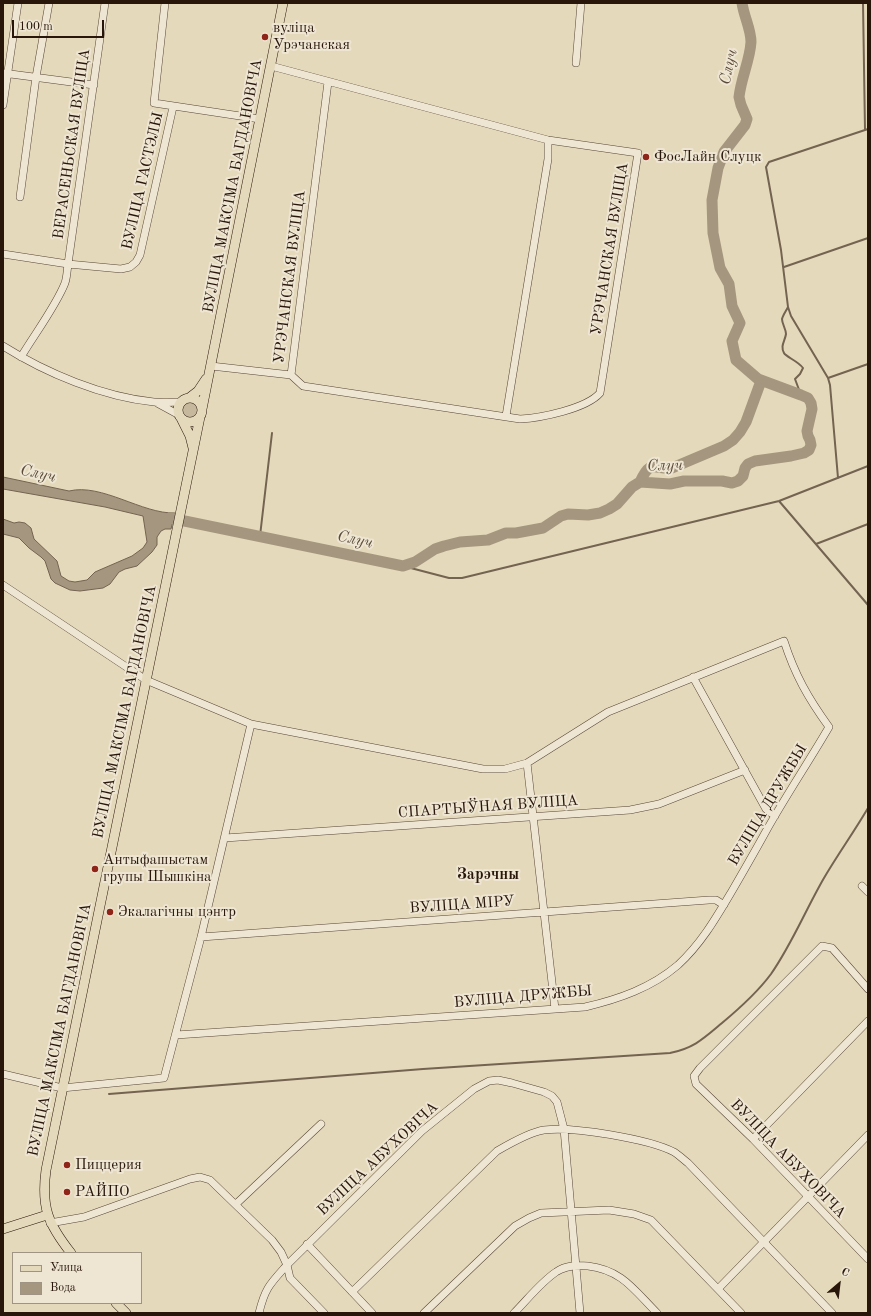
<!DOCTYPE html>
<meta charset="utf-8">
<style>
body{margin:0}
#map{position:relative;width:871px;height:1316px;overflow:hidden;background:#e5d9bb;font-family:"Old Standard TT",serif}
canvas{display:block}
.frame{position:absolute;inset:0;border:4px solid #28160b;pointer-events:none}
.legend{position:absolute;left:12px;top:1252px;width:130px;height:52px;box-sizing:border-box;background:#eee6d3;border:1px solid #9f9383;margin:0;padding:5px 7px;list-style:none;font-size:12px;color:#28160b}
.legend li{display:flex;align-items:center;gap:8px;height:20px}
.legend b{width:20px;border:1px solid #9f9383}
.north{position:absolute;left:819px;top:1264px;width:40px;height:40px;-webkit-text-stroke:3px #eee6d3;paint-order:stroke;rotate:28deg;font-size:11px;font-weight:700;line-height:16px;text-align:center;color:#28160b}
.north::after{content:'';display:block;margin:auto;width:14px;height:18px;background:#28160b;clip-path:polygon(50% 0,100% 100%,50% 72%,0 100%)}
.scale{position:absolute;left:12px;top:20px;width:92px;height:18px;box-sizing:border-box;border:2px solid #28160b;border-top:0;padding-left:5px;font-size:12px;line-height:14px;white-space:nowrap;color:#28160b;-webkit-text-stroke:3px #eee6d3;paint-order:stroke}
</style>
<div id="map">
<canvas width="871" height="1316"></canvas>
<div class="frame"></div>
<ul class="legend">
<li><b style="height:5px;background:#e5d9bb"></b>Улица</li>
<li><b style="height:11px;background:#a5977f"></b>Вода</li>
</ul>
<div class="north">С</div>
<div class="scale">100 m</div>
</div>
<script>
const ctx = document.querySelector('canvas').getContext('2d');
ctx.lineJoin = 'round';
function fill(path, color) { ctx.fillStyle = color; ctx.fill(path, 'evenodd'); }
function trace(path, color, width, dash) { ctx.strokeStyle = color; ctx.lineWidth = width; ctx.lineCap = dash ? 'butt' : 'round'; ctx.setLineDash(dash || []); ctx.stroke(path); }
function write(font, color, halo, rows, align = 'center') {
  ctx.font = font + ' "Old Standard TT",serif'; ctx.lineWidth = 4; ctx.setLineDash([]); ctx.textBaseline = 'middle'; ctx.strokeStyle = halo; ctx.fillStyle = color; for (const [text, x, y, turn = 0] of rows) {
    ctx.save(); ctx.translate(x, y); ctx.rotate((+turn || 0) * Math.PI / 180); ctx.textAlign = isNaN(turn) ? turn : align; if (halo) ctx.strokeText(text, 0, 0); ctx.fillText(text, 0, 0); ctx.restore();
  }
}
fill(new Path2D(`
 M182 410a8 8 0 1 1 16 0a8 8 0 1 1-16 0Z`), '#c5b89d');
const water = new Path2D(`
 M3,477L69,491C102,483 142,514 175,513L171,529H165L161,531L157,537V545L152,552L137,566L125,569L119,572L110,584L103,588L80,591L70,590L55,583L51,579L45,561L41,557L29,548L19,538L3,534V519L14,523L19,522L25,523L31,528L34,539L57,561L61,576L69,581L75,582L87,580L95,572L132,556L143,548L147,542L143,516L105,507L3,489Z`);
fill(water, '#a5977f');
trace(water, '#736351', 1);
trace(new Path2D(`
 M863,3L865,130
 M784,267L868,238
 M788,307C786,311 783,315 782,319C782,324 786,329 786,334C785,341 780,346 784,353C786,357 798,361 803,368L800,374L795,379L801,395
 M828,378L868,364
 M838,478L830,385L828,378L791,316L788,307L781,250L766,167L769,162L868,129
 M779,501L868,605
 M260,536L272,433
 M816,544L868,524
 M403,566L449,578H462L779,501L868,466
 M109,1094L423,1069L670,1053C694,1048 703,1039 722,1023C740,1008 757,993 771,974C792,944 806,909 824,878C838,854 854,832 868,808`), '#736351', 2);
trace(new Path2D(`
 M640,482C651,458 654,470 672,468L724,446L733,440L740,432L746,422L761,381
 M170,518L403,566L415,562L435,549L444,546L460,542L488,540L506,533H516L543,528L561,516L568,514L588,515L600,513L609,509L617,504L632,487L640,482L670,484L684,481H722L732,483L738,481L743,476L745,468L748,464L755,461L791,456L804,453L809,450L811,445L810,440L808,436L807,431L812,409L811,403L808,398L801,395L758,379L736,360L732,341L740,323L732,306L729,284L720,268L713,233L712,200L718,168L724,152L745,125L747,119L741,105L739,97C741,78 750,60 751,42C751,29 744,17 742,3`), '#a5977f', 11);
const minor = new Path2D(`
 M165,3L154,103L260,119
 M576,63L581,3
 M271,66L548,140L638,153L600,393C586,409 540,418 520,419L303,386L291,375
 M3,73L94,85
 M3,105L18,3
 M20,197L36,77L49,3
 M3,254L68,264L121,269L130,267L136,262L140,255L173,107
 M3,346C46,373 103,397 154,402C163,403 173,402 182,402
 M21,357C34,335 56,306 65,283C67,277 67,271 68,264L105,3
 M211,366L291,375
 M291,375L328,82
 M157,403L179,415
 M506,416L548,159V140
 M3,585L146,680L251,724L483,769H505L527,763L608,712L784,641C795,675 808,698 829,727C808,763 785,797 765,833C754,853 743,872 732,891C716,918 701,944 678,965C651,988 619,999 585,1007L176,1035
 M693,677L766,809L775,816
 M527,763L555,1009
 M225,838L630,810L659,804L745,770
 M862,886L868,892
 M201,937L709,900H716L724,905
 M868,989L832,948L822,946L700,1068L694,1076L696,1084L753,1139L868,1259
 M3,1074L62,1088L164,1078L201,937L251,724
 M753,1139L868,1021
 M236,1204L321,1124
 M50,1223L84,1217L190,1179L200,1177L210,1180L272,1240L281,1252L287,1265L290,1278L324,1313
 M307,1244L372,1313
 M718,1289L868,1135
 M352,1292L497,1151C509,1144 530,1132 544,1130C572,1126 649,1139 674,1152C679,1155 684,1160 688,1163L832,1313
 M259,1313C265,1288 270,1284 287,1265L422,1131L474,1089L489,1081L498,1080L512,1083L544,1092L552,1096L557,1102L564,1129L580,1313
 M424,1313L515,1226L529,1218L541,1213L609,1210L634,1214L651,1220L741,1313
 M514,1313C527,1300 541,1282 556,1272C566,1265 577,1265 588,1266C622,1270 634,1290 657,1313`);
const major = new Path2D(`
 M189,398L198,391L206,379
 M178 410a12 12 0 1 1 24 0a12 12 0 1 1-24 0Z
 M202,409L283,3
 M181,418L190,436L193,448
 M3,1229L47,1215
 M71,1253C48,1224 41,1207 46,1170L200,417
 M116,1303L126,1313`);
trace(minor, '#574737', 8);
trace(major, '#28160b', 10);
trace(minor, '#eee6d3', 7);
trace(major, '#e5d9bb', 9);
for (const [x, y, r, color] of [
 [265,37,4,"#8f2418"],
 [646,157,4,"#8f2418"],
 [95,869,4,"#8f2418"],
 [110,912,4,"#8f2418"],
 [67,1165,4,"#8f2418"],
 [67,1192,4,"#8f2418"]
]) { const dot = new Path2D(); dot.arc(x, y, r, 0, 2 * Math.PI); ctx.fillStyle = color; ctx.fill(dot); trace(dot, '#eee6d3', 1.5); }
write('15px', '#28160b', '#eee6d3', [
 ["вуліца",273,28],
 ["Урэчанская",273,45],
 ["ФосЛайн Слуцк",654,157],
 ["Антыфашыстам",103,860],
 ["групы Шышкіна",103,877],
 ["Экалагічны цэнтр",118,912],
 ["Пиццерия",75,1165],
 ["РАЙПО",75,1192]
], 'left');
write('15px', '#28160b', '#eee6d3', [
 ["ВЕРАСЕНЬСКАЯ ВУЛІЦА",72,144,-82],
 ["ВУЛІЦА ГАСТЭЛЫ",143,181,-77],
 ["ВУЛІЦА МАКСІМА БАГДАНОВІЧА",233,186,-79],
 ["УРЭЧАНСКАЯ ВУЛІЦА",610,249,-81],
 ["УРЭЧАНСКАЯ ВУЛІЦА",290,277,-83],
 ["ВУЛІЦА МАКСІМА БАГДАНОВІЧА",125,712,-78],
 ["ВУЛІЦА ДРУЖБЫ",768,805,-59],
 ["СПАРТЫЎНАЯ ВУЛІЦА",488,807,-4],
 ["ВУЛІЦА МІРУ",462,905,-4],
 ["ВУЛІЦА ДРУЖБЫ",523,997,-5],
 ["ВУЛІЦА МАКСІМА БАГДАНОВІЧА",60,1030,-78],
 ["ВУЛІЦА АБУХОВІЧА",378,1159,-43],
 ["ВУЛІЦА АБУХОВІЧА",788,1159,46]
]);
write('italic 16px', '#5a4a39', '#eee6d3', [
 ["Случ",729,67,-78],
 ["Случ",665,466,-1],
 ["Случ",38,474,12],
 ["Случ",355,540,12]
]);
write('bold 16px', '#28160b', '#eee6d3', [
 ["Зарэчны",488,875]
]);
</script>
